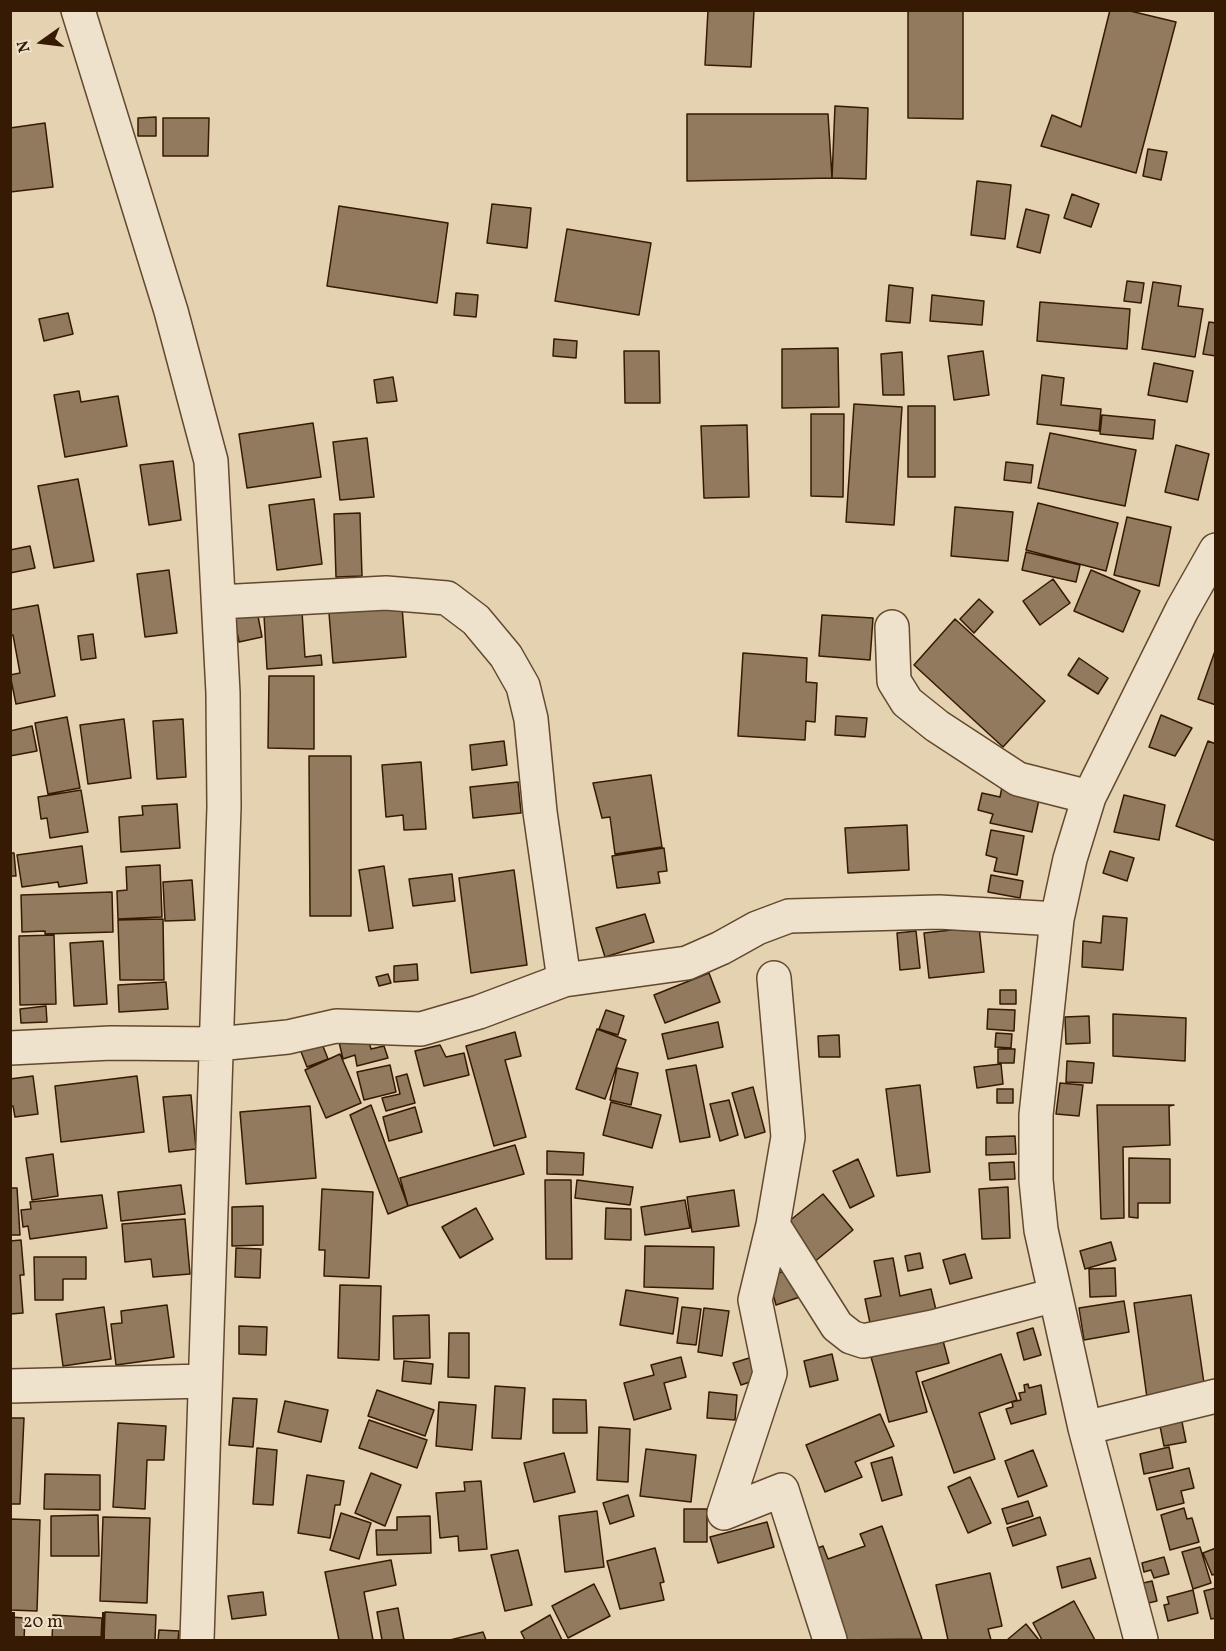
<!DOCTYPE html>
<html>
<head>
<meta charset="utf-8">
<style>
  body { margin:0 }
  #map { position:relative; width:1226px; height:1651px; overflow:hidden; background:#e5d2b1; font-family:Vollkorn,serif }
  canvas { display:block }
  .frame { position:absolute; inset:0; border:12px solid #361a03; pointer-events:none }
  .north { position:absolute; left:12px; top:12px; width:60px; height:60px; -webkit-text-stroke:4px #eee2cc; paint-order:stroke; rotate:256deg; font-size:16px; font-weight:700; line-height:24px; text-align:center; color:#361a03 }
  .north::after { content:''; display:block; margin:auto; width:21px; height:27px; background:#361a03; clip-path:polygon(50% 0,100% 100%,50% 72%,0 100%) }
  .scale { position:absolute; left:12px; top:1612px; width:93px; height:27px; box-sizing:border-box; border:3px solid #361a03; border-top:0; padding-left:8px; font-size:18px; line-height:21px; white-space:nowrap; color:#361a03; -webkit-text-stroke:4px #eee2cc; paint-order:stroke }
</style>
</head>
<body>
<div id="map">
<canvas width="1226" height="1651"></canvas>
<div class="frame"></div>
<div class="north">N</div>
<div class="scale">20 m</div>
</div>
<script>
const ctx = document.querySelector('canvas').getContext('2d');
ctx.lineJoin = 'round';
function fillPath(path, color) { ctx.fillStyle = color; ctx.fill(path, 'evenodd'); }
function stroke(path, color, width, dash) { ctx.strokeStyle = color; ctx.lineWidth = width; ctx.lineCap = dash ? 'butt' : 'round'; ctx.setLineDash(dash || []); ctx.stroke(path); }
const building = new Path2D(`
  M708,10H754L751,67L705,65Z
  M908,10H963V119L908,118Z
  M1110,10H1126L1176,22L1136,173L1041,146L1052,115L1081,127Z
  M835,106L868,108L866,179L832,178Z
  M687,114H828L832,178L687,181Z
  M156,117V136H138V118Z
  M163,118H209L208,156H163Z
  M45,123L53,187L10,192V128Z
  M1148,149L1167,152L1161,180L1143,176Z
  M977,181L1011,185L1005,239L971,235Z
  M1072,194L1099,204L1091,227L1064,218Z
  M492,204L531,208L527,248L487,243Z
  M339,206L448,223L437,303L327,286Z
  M1026,209L1049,215L1040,253L1017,247Z
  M567,229L651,243L639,315L555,301Z
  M1127,281L1144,283L1141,303L1124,301Z
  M1153,282L1181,286L1178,306L1203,309L1195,357L1142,349Z
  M889,285L913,288L910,323L886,321Z
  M456,293L478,295L476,317L454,315Z
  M932,295L984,301L982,325L930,321Z
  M1040,302L1130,309L1127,349L1037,341Z
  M68,313L73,334L44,341L39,319Z
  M1209,322L1216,323V356L1203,354Z
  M554,339L577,341L576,358L553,356Z
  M838,348L839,407L782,408V349Z
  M624,351H659L660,403H625Z
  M983,351L989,395L954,400L948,356Z
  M902,352L904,395H883L881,354Z
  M1154,363L1193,371L1187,402L1148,395Z
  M1042,375L1064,378L1061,405L1101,409L1099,431L1037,424Z
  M393,377L397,401L377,403L374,380Z
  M79,391L81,402L118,396L127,446L65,457L54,395Z
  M854,404L902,407L894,525L846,522Z
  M908,406H935V477H908Z
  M811,414H844L843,497L811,496Z
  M1102,415L1155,420L1153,439L1100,434Z
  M313,423L321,477L247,488L239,434Z
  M747,425L749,497L704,498L701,426Z
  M1050,433L1136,450L1125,506L1038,488Z
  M367,438L374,497L340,500L333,442Z
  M1176,445L1209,454L1198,500L1165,492Z
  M173,461L181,520L149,525L140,465Z
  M1006,462L1033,465L1031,483L1004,480Z
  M78,479L94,561L54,568L38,486Z
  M314,499L322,564L277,570L269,505Z
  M1038,503L1118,523L1106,571L1026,550Z
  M955,507L1013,512L1008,561L951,556Z
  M360,513L362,576L336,577L334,514Z
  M1127,517L1171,527L1159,586L1114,575Z
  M30,546L35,568L10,573V550Z
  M1026,552L1080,565L1076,582L1022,570Z
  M169,570L177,633L145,637L137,574Z
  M1091,570L1140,591L1123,632L1074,611Z
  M1053,579L1070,603L1040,625L1023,601Z
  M979,599L993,612L974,633L960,619Z
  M38,605L55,696L16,704L10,675L20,673L13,635H10V610Z
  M402,607L406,657L333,663L329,613Z
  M257,611L262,637L239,642L234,616Z
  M302,612L305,657L321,655L322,665L267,669L264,615Z
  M822,615L873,618L870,660L819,656Z
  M955,619L1045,701L1003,747L914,665Z
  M93,634L96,658L81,660L78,636Z
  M1215,651H1216V705L1198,699Z
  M743,653L807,658L806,682L817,683L815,722L806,721L805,740L738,736Z
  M1079,658L1108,678L1098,694L1068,675Z
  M269,676H314V749L268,748Z
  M1161,715L1192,728L1175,756L1149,747Z
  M836,716L867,718L865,737L835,735Z
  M67,717L80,788L48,794L35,723Z
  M124,719L131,778L88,784L80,725Z
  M183,719L186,777L157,779L153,721Z
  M32,726L37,751L10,756V731Z
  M504,741L507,765L472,770L470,745Z
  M1208,741L1216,744V841L1176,826Z
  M309,756H351V916H310Z
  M421,762L426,829L404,830L403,815L386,817L382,765Z
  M651,775L662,847L615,854L610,817L602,818L593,783Z
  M518,782L521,813L473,818L470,787Z
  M1002,787L1040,795L1032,832L990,823L993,814L978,810L982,793L1000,797Z
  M81,790L88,832L50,838L47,818L41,819L38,797Z
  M1124,795L1165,805L1159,840L1114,832Z
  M177,804L180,848L121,852L119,817L143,815L142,806Z
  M907,825L909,870L848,873L845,828Z
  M991,830L1024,836L1017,875L994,871L997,858L986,855Z
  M82,846L87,883L59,887L58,882L22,887L17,855Z
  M664,848L667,871L658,872L660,883L617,888L612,856Z
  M1110,851L1134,858L1127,881L1103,873Z
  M10,853H14L16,876H10Z
  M160,865L162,917L118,919L117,891L127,890L126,867Z
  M384,866L393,928L369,931L359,870Z
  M514,870L527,965L471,973L459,878Z
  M452,874L455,901L413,906L409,879Z
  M991,875L1023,881L1020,898L988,892Z
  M192,880L195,920L165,921L163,882Z
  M112,892L113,932L45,934V931L22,932L21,895Z
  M645,914L654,942L605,957L596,928Z
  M1103,916L1127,918L1123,970L1082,967L1083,941L1101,943Z
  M163,919L164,980H120L118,920Z
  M979,927L984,972L929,978L924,933Z
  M916,931L920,968L900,970L897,933Z
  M54,935L56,1004L20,1005L19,936Z
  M103,941L107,1004L74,1006L70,943Z
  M417,964L418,980L394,982V966Z
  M709,973L720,1002L665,1023L654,995Z
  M388,974L391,983L379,986L376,977Z
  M166,982L168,1009L119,1012L118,985Z
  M1000,990H1016V1004H1000Z
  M46,1006L47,1022L21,1023L20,1009Z
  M988,1009L1015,1010L1014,1031L987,1029Z
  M606,1010L624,1016L618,1035L599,1029Z
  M1113,1014L1186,1018L1185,1061L1113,1056Z
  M1089,1016L1090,1043L1066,1044L1065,1017Z
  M718,1022L723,1047L668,1059L662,1034Z
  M597,1029L626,1040L605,1099L576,1089Z
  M515,1032L521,1056L505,1060L526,1137L494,1146L466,1046Z
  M996,1033L1012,1034L1011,1048L995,1047Z
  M367,1035L371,1049L384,1046L388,1058L357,1066L355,1055L343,1059L339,1042Z
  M839,1035L840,1057H819L818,1036Z
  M319,1036L328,1059L307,1067L298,1044Z
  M440,1045L446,1057L464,1053L469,1075L424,1086L415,1051Z
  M998,1049H1015L1014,1063H998Z
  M340,1054L361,1103L326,1118L305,1070Z
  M1067,1061L1094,1063L1092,1083L1066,1082Z
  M1001,1064L1003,1084L977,1088L974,1067Z
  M390,1065L396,1092L364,1100L357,1072Z
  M696,1065L710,1137L680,1142L666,1070Z
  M617,1068L638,1073L631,1105L610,1100Z
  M407,1074L415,1103L386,1111L382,1098L400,1094L396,1077Z
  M33,1076L38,1114L15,1117L13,1106H10V1079Z
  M137,1076L144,1132L61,1142L55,1086Z
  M1060,1083L1083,1085L1079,1116L1056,1114Z
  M920,1085L930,1172L897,1176L886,1089Z
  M753,1087L765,1132L745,1138L732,1093Z
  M997,1089H1013V1103H997Z
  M191,1095L196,1149L169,1152L163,1097Z
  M729,1100L738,1135L720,1141L710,1104Z
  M611,1102L661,1115L652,1148L603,1135Z
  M371,1105L408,1206L388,1214L350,1115Z
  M1097,1105H1174L1169,1106L1170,1145L1123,1147L1124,1218L1101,1219Z
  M310,1106L316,1178L246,1184L240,1112Z
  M415,1107L422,1132L389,1141L383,1117Z
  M1015,1136L1016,1154L986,1155V1137Z
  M515,1145L524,1174L408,1206L400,1178Z
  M547,1151L584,1153L583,1175L547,1174Z
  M53,1154L58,1196L32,1200L26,1158Z
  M1129,1158L1170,1159V1203H1138V1218L1129,1217Z
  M858,1159L874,1196L850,1208L833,1171Z
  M1014,1162L1015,1179L990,1180L989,1163Z
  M545,1180H571L572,1259H546Z
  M577,1180L633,1187L630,1205L575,1198Z
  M181,1185L185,1214L121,1221L118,1192Z
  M1008,1187L1010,1238L982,1239L979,1189Z
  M10,1188H17L20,1235H10Z
  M322,1189L373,1192L369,1278L324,1276L325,1250H319Z
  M734,1190L739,1226L692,1232L687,1197Z
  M823,1194L853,1230L813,1263L783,1226Z
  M102,1195L107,1228L30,1239L28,1226L23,1227L21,1210L31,1209L30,1202Z
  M685,1200L690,1228L645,1235L641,1207Z
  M263,1206V1245L232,1246V1207Z
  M476,1208L493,1239L460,1258L442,1227Z
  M606,1208L631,1209V1240L605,1239Z
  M185,1219L190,1274L153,1277L151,1259L125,1262L122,1224Z
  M21,1240L24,1275H20L23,1313L10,1314V1241Z
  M1111,1242L1116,1260L1085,1269L1080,1251Z
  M645,1246L714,1247L713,1289L644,1287Z
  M236,1248L261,1249L260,1278L235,1277Z
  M920,1253L923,1268L908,1271L905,1256Z
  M965,1254L972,1278L950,1284L943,1260Z
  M34,1257H86V1279H63V1300H35Z
  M893,1258L900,1296L931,1289L936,1310L870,1323L865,1299L881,1296L874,1261Z
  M795,1268L803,1296L776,1305L768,1276Z
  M1115,1268L1116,1296L1090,1297L1089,1269Z
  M340,1285L381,1286L379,1360L338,1358Z
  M626,1290L678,1298L673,1334L620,1325Z
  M1191,1295L1205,1390L1147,1398L1134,1303Z
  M1124,1301L1129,1332L1084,1340L1079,1308Z
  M167,1305L174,1357L116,1365L111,1324L122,1323L121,1311Z
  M104,1307L111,1359L63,1366L56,1314Z
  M682,1307L701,1309L696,1345L677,1343Z
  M704,1308L729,1311L722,1356L698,1352Z
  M429,1315L430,1358L394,1359L393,1316Z
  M239,1326L267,1327L266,1355L239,1354Z
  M1033,1328L1041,1355L1024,1360L1017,1333Z
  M449,1333H469V1378L448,1377Z
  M942,1337L949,1363L916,1372L927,1412L889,1422L871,1357Z
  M832,1354L838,1380L810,1387L804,1361Z
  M1001,1354L1017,1400L979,1413L995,1459L954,1473L922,1382Z
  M759,1355L765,1377L741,1385L733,1363Z
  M681,1357L686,1377L664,1383L671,1409L634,1420L624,1383L654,1375L651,1365Z
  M404,1361L433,1364L431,1384L402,1381Z
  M1028,1384L1029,1388L1041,1385L1046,1414L1011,1424L1006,1409L1013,1407L1012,1402L1021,1400L1019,1393L1025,1392L1024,1385Z
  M495,1386L525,1388L521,1439L492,1438Z
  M377,1390L434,1410L425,1436L368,1416Z
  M709,1392L737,1395L735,1420L707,1418Z
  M233,1398L257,1399L253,1447L229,1445Z
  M553,1399L586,1400L587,1433H553Z
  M285,1401L328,1410L321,1442L278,1432Z
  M439,1402L476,1405L472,1450L436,1446Z
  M880,1414L894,1446L855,1462L862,1477L825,1492L806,1445Z
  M1181,1417L1186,1442L1164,1446L1159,1421Z
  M10,1418H24L20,1504H10Z
  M369,1420L427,1440L417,1468L359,1448Z
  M118,1423L166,1426L164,1460H147L145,1509L113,1507Z
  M599,1427L630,1429L628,1482L597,1480Z
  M1169,1447L1173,1468L1144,1474L1140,1454Z
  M257,1448L277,1450L273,1505L253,1504Z
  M646,1449L696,1455L691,1502L640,1496Z
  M1033,1450L1047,1486L1018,1497L1005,1461Z
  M564,1453L575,1492L534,1502L524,1463Z
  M892,1457L902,1495L882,1501L871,1463Z
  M1189,1468L1194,1488L1181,1491L1184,1503L1157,1510L1149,1478Z
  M371,1473L401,1485L385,1526L355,1513Z
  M45,1474L100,1475V1510L44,1509Z
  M307,1475L344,1481L340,1505H335L330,1538L298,1533Z
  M970,1477L991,1523L968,1533L948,1487Z
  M481,1481L487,1549L459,1551L458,1536L440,1538L436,1493L465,1491L464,1482Z
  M628,1495L634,1516L610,1524L603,1503Z
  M1028,1501L1033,1516L1007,1524L1002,1509Z
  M1184,1508L1187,1519L1192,1518L1199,1542L1170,1550L1161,1515Z
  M684,1509H707V1542H684Z
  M597,1511L604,1567L565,1572L559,1516Z
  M341,1513L371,1523L359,1559L330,1550Z
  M98,1515L99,1556H51V1516Z
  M430,1516L431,1553L377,1555L376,1530H397V1517Z
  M103,1517L150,1518L147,1603L100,1601Z
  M1040,1517L1046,1535L1013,1546L1007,1528Z
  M10,1519L40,1520L37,1611L10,1610Z
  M767,1522L774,1547L718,1563L710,1537Z
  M882,1526L922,1639L836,1640L805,1553L823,1546L828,1559L865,1546L860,1534Z
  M1200,1547L1211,1583L1193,1589L1182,1552Z
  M655,1548L664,1582L660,1583L664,1600L620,1609L607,1561Z
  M1216,1548V1574L1212,1575L1203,1553Z
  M518,1550L532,1605L505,1611L491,1555Z
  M1164,1557L1169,1574L1154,1578L1151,1570L1144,1572L1142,1563Z
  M1090,1558L1096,1578L1062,1588L1057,1567Z
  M391,1560L396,1585L364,1592L373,1640H339L325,1572Z
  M990,1573L1002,1626L988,1629L991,1640H948L936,1585Z
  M1152,1581L1157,1601L1144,1604L1139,1584Z
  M594,1584L610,1616L568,1638L552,1606Z
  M1216,1588V1618L1211,1619L1204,1591Z
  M1193,1590L1198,1613L1168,1621L1164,1605L1169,1604L1167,1597Z
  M263,1592L266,1615L232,1619L228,1596Z
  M1074,1601L1095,1640H1042L1033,1623Z
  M398,1608L404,1640H382L377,1612Z
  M105,1612L156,1615L155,1640H104Z
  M53,1615L102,1618L101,1640H52Z
  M550,1615L562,1640H525L521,1632Z
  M10,1617L25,1618L24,1640H10Z
  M1026,1624L1039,1640H1007Z
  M159,1630L179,1631L178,1640H158Z
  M483,1632L486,1640H450Z`);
const minor = new Path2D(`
  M78,10L171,311L211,461L223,693L224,807L197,1640
  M219,602L386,593L447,598L476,620L506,656L523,686L531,719L540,812L564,980
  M892,627L894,681L907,702L937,726L1018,779L1089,797
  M774,978L788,1137L773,1225L755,1300L770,1373L724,1513L782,1490L830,1640
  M10,1048L111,1043L217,1044L288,1037L336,1026L421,1029L479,1012L564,980L687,963L721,948L757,928L789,916L939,912L1057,919
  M773,1225L837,1326L851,1337L863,1341L933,1327L1055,1295
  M10,1386L204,1381
  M1085,1428L1216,1396
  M1141,1640L1085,1428L1041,1230L1036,1180V1115L1057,919L1070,859L1089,797L1182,610L1216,550`);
fillPath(building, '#917a5d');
stroke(building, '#361a03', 1.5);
stroke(minor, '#62482e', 36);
stroke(minor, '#eee2cc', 33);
</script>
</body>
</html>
